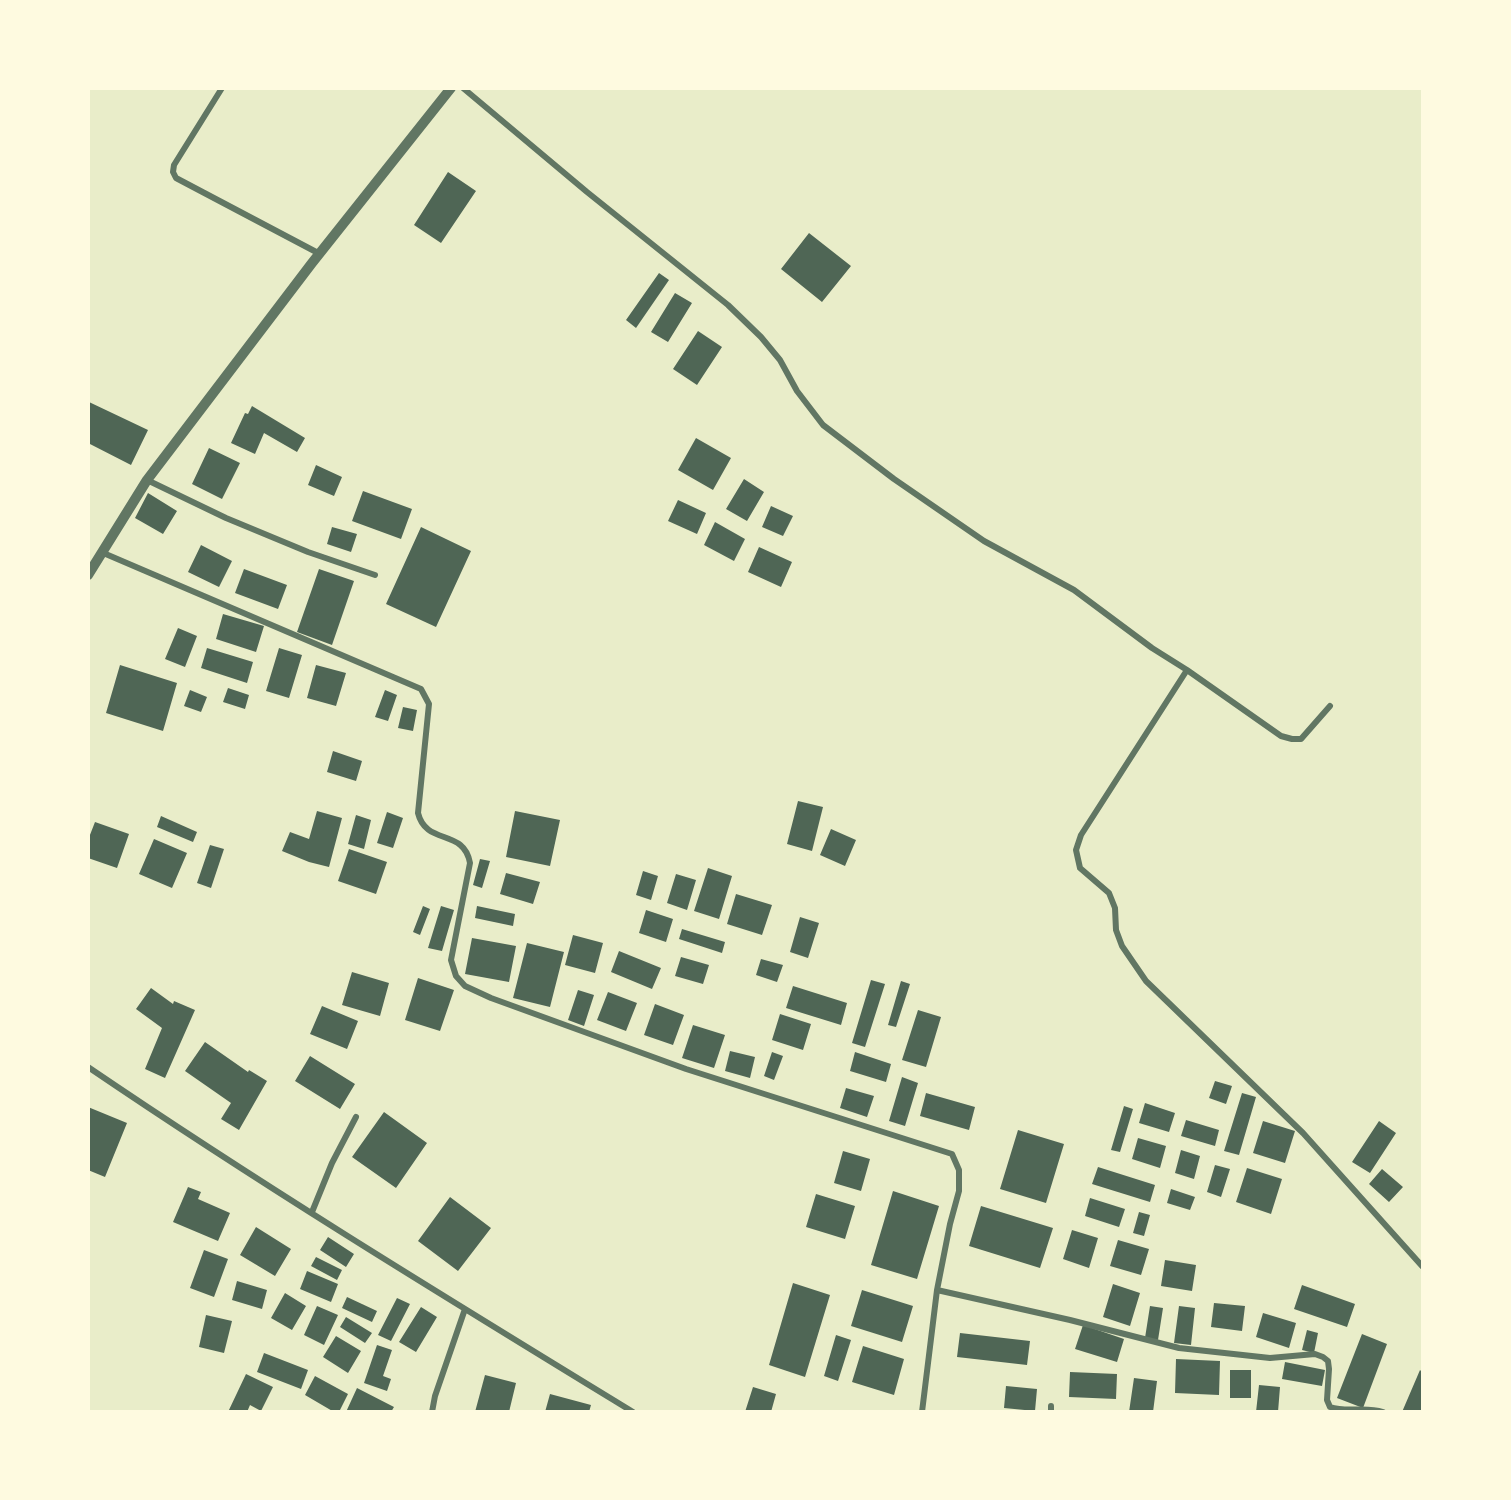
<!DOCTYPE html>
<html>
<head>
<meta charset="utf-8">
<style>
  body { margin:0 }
  #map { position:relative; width:1511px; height:1500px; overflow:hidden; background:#e9edc9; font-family:"Noto Sans",sans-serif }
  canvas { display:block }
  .frame { position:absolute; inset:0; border:90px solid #fefae0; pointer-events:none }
</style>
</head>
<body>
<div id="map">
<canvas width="1511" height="1500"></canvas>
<div class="frame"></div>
</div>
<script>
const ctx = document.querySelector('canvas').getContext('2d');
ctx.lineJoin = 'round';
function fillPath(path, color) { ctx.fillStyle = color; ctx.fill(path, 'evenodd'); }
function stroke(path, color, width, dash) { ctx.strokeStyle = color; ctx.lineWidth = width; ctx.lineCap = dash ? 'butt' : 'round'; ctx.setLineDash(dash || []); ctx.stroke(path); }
const building = new Path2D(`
  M448,172L476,191L441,243L414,225Z
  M809,233L851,266L822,302L781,269Z
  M659,273L669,280L636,328L626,320Z
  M675,293L692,303L668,342L651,332Z
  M698,331L722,347L697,385L673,369Z
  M89,402L148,430L131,465L88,443Z
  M252,406L305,438L297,452L264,433L255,454L231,443L245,413L248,414Z
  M696,438L731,458L713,490L678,470Z
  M209,448L240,463L222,499L192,484Z
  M316,465L342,477L334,496L308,485Z
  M744,479L764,492L747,521L726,509Z
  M363,491L412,509L401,539L352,521Z
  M148,493L177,511L163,534L135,518Z
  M678,500L706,513L697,534L668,521Z
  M771,506L793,516L783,536L762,527Z
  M715,522L745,539L734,561L704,545Z
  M332,527L357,534L351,552L327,544Z
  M421,527L471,551L436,627L386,604Z
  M201,545L232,561L219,587L188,572Z
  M759,547L792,562L781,587L748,572Z
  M244,569L287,585L278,609L235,593Z
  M319,569L354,581L332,645L297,632Z
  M223,614L264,626L256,652L216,639Z
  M178,628L197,636L185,667L165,659Z
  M207,648L253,662L247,683L201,668Z
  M279,648L302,655L289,698L266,691Z
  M120,665L177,683L163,731L106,713Z
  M316,665L346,673L336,706L307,698Z
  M228,688L249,695L245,709L223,702Z
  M190,690L207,697L201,712L184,706Z
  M385,690L397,695L388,721L375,717Z
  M403,707L417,710L413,731L398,728Z
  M333,751L362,761L356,781L327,772Z
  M798,801L823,807L812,851L787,844Z
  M317,811L342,818L329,867L309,862L282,851L290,832L309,839Z
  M515,811L560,820L550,866L506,857Z
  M387,812L403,818L393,848L377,843Z
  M356,815L371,820L364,849L348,844Z
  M161,816L197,832L193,842L157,827Z
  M95,822L129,834L117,868L88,858V840Z
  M831,829L856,840L845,866L820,855Z
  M154,839L187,853L172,888L139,874Z
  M210,845L224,849L211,888L197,883Z
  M349,849L387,862L376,894L338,881Z
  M480,859L490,861L482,888L473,885Z
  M708,868L732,876L719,919L694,911Z
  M643,871L658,876L651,900L636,895Z
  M506,873L540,882L533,904L500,894Z
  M676,874L696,880L687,910L667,903Z
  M736,894L772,905L762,935L727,924Z
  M423,906L430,909L420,935L413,932Z
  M441,906L454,910L442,951L428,948Z
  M477,906L515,914L513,926L475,918Z
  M646,910L673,919L666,942L639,933Z
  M800,917L819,923L808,958L790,952Z
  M682,929L725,942L722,953L679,939Z
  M573,935L603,943L595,973L565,965Z
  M472,938L516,946L509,982L465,974Z
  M527,943L564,952L550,1007L513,998Z
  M619,951L661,968L652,989L611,972Z
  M681,957L709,965L703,984L675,976Z
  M761,959L783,965L777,982L756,975Z
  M352,972L389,983L380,1016L342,1005Z
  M418,978L454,990L440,1031L405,1020Z
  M871,980L885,984L865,1047L852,1043Z
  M901,981L910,984L896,1027L888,1025Z
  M793,986L847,1003L841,1025L786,1008Z
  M151,988L173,1004L174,1001L195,1010L165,1078L145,1069L162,1028L136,1009Z
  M578,990L594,995L584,1026L568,1020Z
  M608,992L637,1003L626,1031L597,1020Z
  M655,1004L684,1015L673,1045L644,1035Z
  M322,1006L358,1021L347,1049L310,1034Z
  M918,1010L941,1017L926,1067L902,1060Z
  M780,1014L811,1024L803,1050L772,1040Z
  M693,1025L725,1035L714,1068L682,1058Z
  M205,1042L248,1072L249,1070L267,1081L239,1130L221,1119L231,1103L185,1071Z
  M730,1051L755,1057L750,1078L725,1071Z
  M772,1052L783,1056L774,1080L764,1076Z
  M855,1052L891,1064L886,1082L850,1071Z
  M310,1056L355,1084L340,1109L295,1081Z
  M902,1077L918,1083L905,1126L889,1121Z
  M1215,1081L1232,1086L1226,1104L1209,1098Z
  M846,1088L874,1096L867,1117L840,1108Z
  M926,1093L975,1107L969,1130L920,1116Z
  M1242,1093L1256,1097L1239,1155L1224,1151Z
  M1145,1103L1175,1113L1169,1132L1139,1123Z
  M1124,1106L1133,1109L1120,1152L1111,1150Z
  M88,1107L127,1123L105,1177L88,1170Z
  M384,1112L427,1143L396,1188L352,1157Z
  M1186,1120L1219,1130L1215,1146L1181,1136Z
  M1263,1121L1295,1131L1285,1163L1253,1153Z
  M1379,1121L1396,1133L1370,1173L1352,1162Z
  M1018,1130L1064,1144L1046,1203L1000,1189Z
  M1138,1138L1166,1146L1160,1168L1132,1159Z
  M1181,1150L1200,1156L1194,1179L1175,1173Z
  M843,1151L870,1159L861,1191L834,1183Z
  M1215,1165L1230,1169L1221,1197L1207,1192Z
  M1098,1167L1155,1185L1150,1202L1092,1184Z
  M1247,1168L1282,1179L1271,1214L1236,1202Z
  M1382,1169L1403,1187L1389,1202L1369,1184Z
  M188,1187L201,1192L198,1199L230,1213L218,1241L173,1222Z
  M1171,1189L1195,1197L1190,1210L1167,1203Z
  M893,1191L939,1206L917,1279L871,1265Z
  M816,1194L855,1206L845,1239L806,1227Z
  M450,1197L491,1228L458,1271L418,1241Z
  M1090,1198L1125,1209L1119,1227L1085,1216Z
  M981,1206L1053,1228L1040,1268L969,1246Z
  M1139,1212L1150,1215L1144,1236L1133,1233Z
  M256,1227L291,1249L275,1276L240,1255Z
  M1072,1230L1098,1238L1089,1268L1063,1259Z
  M328,1237L354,1254L346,1267L320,1250Z
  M1118,1240L1149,1249L1141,1275L1110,1266Z
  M204,1250L228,1259L214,1297L190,1288Z
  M316,1257L342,1270L337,1280L311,1266Z
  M1165,1260L1196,1265L1192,1291L1161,1286Z
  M307,1271L338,1284L331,1302L300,1289Z
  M237,1281L267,1290L262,1309L232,1300Z
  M793,1283L830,1295L805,1377L769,1365Z
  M1113,1284L1140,1293L1130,1326L1103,1317Z
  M1302,1285L1355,1304L1347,1327L1294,1309Z
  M862,1290L913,1306L902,1342L851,1326Z
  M285,1293L306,1306L292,1330L271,1318Z
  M347,1297L377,1311L372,1322L342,1308Z
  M397,1298L410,1304L391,1341L378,1335Z
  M1214,1303L1245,1306L1242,1331L1211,1327Z
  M317,1306L338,1315L324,1345L304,1335Z
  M1150,1306L1163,1308L1158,1340L1145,1338Z
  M1179,1306L1195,1308L1191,1345L1174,1343Z
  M421,1307L437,1317L416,1352L399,1342Z
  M1263,1313L1296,1323L1289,1348L1256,1337Z
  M206,1315L232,1321L224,1353L199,1347Z
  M346,1317L372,1333L365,1343L340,1327Z
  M1083,1325L1124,1339L1117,1362L1075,1349Z
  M1307,1330L1318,1333L1314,1353L1302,1350Z
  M960,1333L1030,1341L1027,1365L957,1357Z
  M1362,1334L1387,1344L1363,1408L1337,1398Z
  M836,1335L851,1340L838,1381L824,1376Z
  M336,1336L361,1351L348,1373L323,1357Z
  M377,1345L392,1350L383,1376L391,1379L387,1391L364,1383Z
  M863,1346L904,1359L894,1395L852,1382Z
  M264,1353L308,1370L301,1389L257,1372Z
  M1176,1359L1220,1361L1219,1395L1175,1393Z
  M1285,1362L1325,1370L1322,1386L1282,1379Z
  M1230,1370H1251V1398H1230Z
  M1420,1370L1422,1372V1412H1402Z
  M1070,1372L1117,1374L1116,1399L1069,1397Z
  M246,1374L273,1387L261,1411L250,1405L247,1412H228Z
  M485,1375L516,1383L509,1412H475Z
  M315,1376L348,1394L339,1412H334L305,1395Z
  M1134,1378L1157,1381L1153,1412H1129Z
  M1259,1385L1280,1387L1278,1412H1256Z
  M1006,1386L1037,1389L1035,1411L1004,1408Z
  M753,1387L776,1394L771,1412H745Z
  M357,1388L394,1407L391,1412H346Z
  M550,1394L591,1405L589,1412H545Z`);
const minor = new Path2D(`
  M222,88L174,165L173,172L176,178L320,254
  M463,88L587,192L728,305L761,337L780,360L797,391L823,425L894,479L984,541L1074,590L1152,648L1187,670L1081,835L1076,850L1080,868L1109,893L1115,908L1116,930L1122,946L1146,981L1303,1133L1422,1266
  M147,480L226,518L308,552L375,575
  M101,552L421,689L429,704L418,813C426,846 464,828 470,863L451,960L456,976L465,986L491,998L686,1069L952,1154L959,1170V1191L950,1224L937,1290L922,1412
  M1187,670L1281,736L1292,739H1301L1330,706
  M88,1067C266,1188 450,1300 633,1412
  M312,1212L332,1163L356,1117
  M937,1290L1070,1320L1179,1348L1270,1358L1315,1354L1323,1357L1328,1361L1329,1369L1327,1400L1330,1407C1347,1413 1365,1406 1383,1412
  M432,1412L435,1396L465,1309
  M1051,1412V1406`);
const tertiary = new Path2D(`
  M88,575L147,480L312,263L451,88`);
fillPath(building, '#4f6655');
stroke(minor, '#617663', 6);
stroke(tertiary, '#617663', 10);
</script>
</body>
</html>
